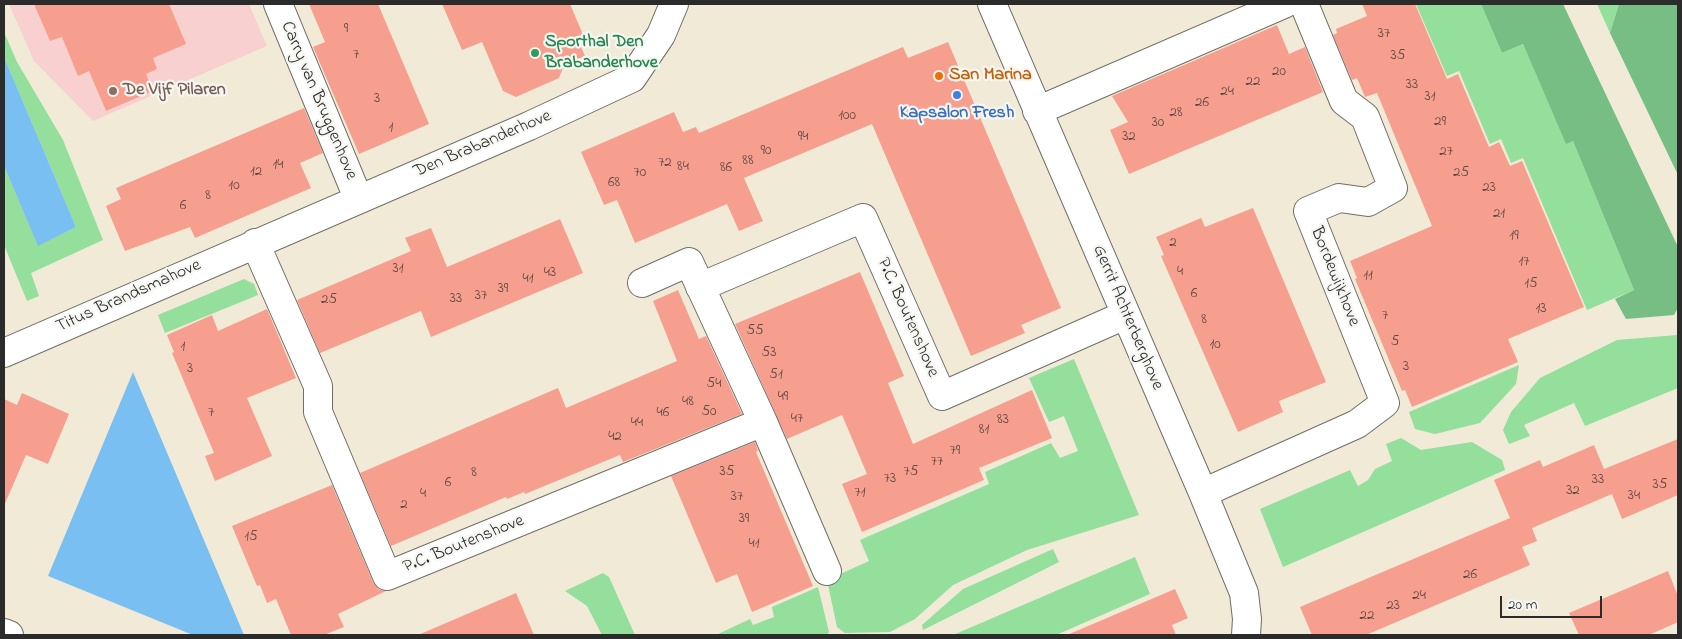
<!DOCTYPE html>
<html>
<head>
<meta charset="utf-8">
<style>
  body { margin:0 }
  #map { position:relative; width:1682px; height:639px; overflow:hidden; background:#f0ead7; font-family:"Indie Flower",sans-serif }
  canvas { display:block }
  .frame { position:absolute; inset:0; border:5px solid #2b2b2b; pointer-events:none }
  .scale { position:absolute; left:1500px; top:596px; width:102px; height:22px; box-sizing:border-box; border:2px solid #2b2b2b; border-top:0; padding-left:6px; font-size:15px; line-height:18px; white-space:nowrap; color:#2b2b2b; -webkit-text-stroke:4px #f6f6f2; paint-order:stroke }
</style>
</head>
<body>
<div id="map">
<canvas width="1682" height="639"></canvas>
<div class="frame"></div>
<div class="scale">20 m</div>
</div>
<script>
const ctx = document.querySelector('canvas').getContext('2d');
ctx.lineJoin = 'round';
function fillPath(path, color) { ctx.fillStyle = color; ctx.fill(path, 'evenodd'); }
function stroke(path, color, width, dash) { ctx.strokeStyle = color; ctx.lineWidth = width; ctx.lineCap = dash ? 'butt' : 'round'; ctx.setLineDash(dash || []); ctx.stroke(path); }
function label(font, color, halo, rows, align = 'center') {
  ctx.font = font + ' "Indie Flower",sans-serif'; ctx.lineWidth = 4.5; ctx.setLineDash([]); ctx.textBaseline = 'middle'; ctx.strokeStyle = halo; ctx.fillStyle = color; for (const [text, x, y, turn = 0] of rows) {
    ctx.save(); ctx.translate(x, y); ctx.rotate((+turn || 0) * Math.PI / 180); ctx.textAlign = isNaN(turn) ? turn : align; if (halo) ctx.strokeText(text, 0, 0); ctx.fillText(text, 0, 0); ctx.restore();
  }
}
const built = new Path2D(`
  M9,4H249L267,46L93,121L34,61Z`);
const green = new Path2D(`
  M1416,4H1481L1502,53L1523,44L1566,143L1573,141L1634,290L1587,310L1523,158L1511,163L1501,139L1490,144L1459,71L1447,76Z
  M1597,4H1619L1610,33Z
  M4,32L17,62L63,140L103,240L31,273L39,296L27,301L4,245V166L38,245L76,227L4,57Z
  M244,279L254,284L258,295L165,333L158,315Z
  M1677,335L1678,388L1585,426L1574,403L1524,425L1530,436L1509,444L1503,430L1511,412L1540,378L1617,340Z
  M1074,359L1139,515L1027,550L953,585L915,619L890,632L845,633L837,627L827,580L869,561L860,540L989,484L985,472L1051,443L1060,458L1078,451L1064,416L1049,422L1029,378Z
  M1519,365L1516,384L1480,423L1435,434L1415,429L1409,412Z
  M1401,438L1421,450L1472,442L1502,460L1505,470L1283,567L1260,509L1350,470L1358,486L1368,480L1375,469L1392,461L1386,444Z
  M1053,549L1059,562L923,630L922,625L963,589Z
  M1135,557L1150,594L1056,635H953Z
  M603,573L609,577L635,635H602L587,606L565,591Z
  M818,587L829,632L827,635H716L750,619L753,625L774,617L772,607Z`);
const forest = new Path2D(`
  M1481,4H1563L1678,247V308L1674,315L1626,319L1615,299L1634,290L1573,141L1566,144L1523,44L1502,53Z
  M1619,4H1678V175L1610,33Z`);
const water = new Path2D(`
  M4,57L76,227L38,246L4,166Z
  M133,372L244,635H193L48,576Z`);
const building = new Path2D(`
  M34,4H169L186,44L153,58L157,69L146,74L153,91L106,111L89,71L78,76L62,37L50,41Z
  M309,4H378L429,124L359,154L313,47L325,42Z
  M442,4H570L584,37L578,40L585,56L564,65L559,78L516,97L503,91L482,42L462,50Z
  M1362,4H1415L1447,79L1458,74L1489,147L1499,142L1510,166L1522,161L1584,307L1508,339L1518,362L1412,407L1405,390L1402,391L1355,279L1357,278L1350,261L1432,226L1377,93L1365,97L1357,78L1352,80L1333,35L1337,33L1336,29L1367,16Z
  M1277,25L1289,54L1305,47L1323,92L1129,174L1110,130L1128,122L1112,96Z
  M948,42L1061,308L1021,325L1025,333L971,356L872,124L744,178L763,221L739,231L727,204L635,243L617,200L604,205L581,152L674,112L683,132L696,127L699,133L903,47L908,58Z
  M304,108L323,153L300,163L311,188L195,238L190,227L125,251L106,206L121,199L116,188Z
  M1253,208L1326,382L1279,401L1283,412L1238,432L1161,256L1164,255L1156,237L1201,218L1205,227Z
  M560,219L583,273L431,337L421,311L320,353L297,300L411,251L405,238L431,228L447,267Z
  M860,272L904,376L888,383L913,444L1032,390L1052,438L979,468L984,480L862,532L842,484L867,474L842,415L787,439L735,324Z
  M678,290L699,339L706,336L742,414L623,462L620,455L525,494L524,492L507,499L506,497L391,546L360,473L558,388L566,408L677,361L653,301Z
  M267,309L296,378L247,398L272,456L215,481L205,456L214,453L172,353L174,352L167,335L212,315L218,331Z
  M22,393L69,414L48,464L26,455L4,506V399L17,405Z
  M1678,439V495L1622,519L1612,494L1532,528L1537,541L1522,547L1530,565L1366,635H1312L1300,607L1510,518L1494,480L1540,460L1543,467L1594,445L1604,469Z
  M755,442L758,451L756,452L813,586L752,612L737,574L716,583L671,476Z
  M332,485L373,582L378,589L386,591L338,614L344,627L324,635H291L276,599L267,603L260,585L257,586L232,526Z
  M1668,571L1678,596V622L1649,635H1579L1569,613Z
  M1175,589L1188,618L1172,625L1176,635H1067Z
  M516,593L534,635H418Z`);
const minor = new Path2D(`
  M278,4L358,198
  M992,4L1203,493L1244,593L1247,619L1246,635
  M1037,111L1284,4
  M255,243L318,386V412L387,576L763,422
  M642,283L689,262L763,422L827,571
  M700,287L863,218L942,396L1125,315
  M4,353L529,126L632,78L661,35L674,4
  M1203,493L1357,424L1385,403L1308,211L1339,198L1368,202L1393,188L1365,117L1344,101L1304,4
  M4,633L9,635`);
const markers = [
  [535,53,5,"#2e9e5b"],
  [939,76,5,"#e8710a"],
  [113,91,5,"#8d6e63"],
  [957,95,5,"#3f7fe0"]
];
const numberNames = [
  ["9",346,30],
  ["37",1384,35],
  ["7",356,56],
  ["35",1398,57],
  ["20",1279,73],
  ["22",1253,83],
  ["33",1412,86],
  ["24",1227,93],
  ["31",1430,98],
  ["3",377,100],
  ["26",1202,104],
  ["28",1176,114],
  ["100",847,117],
  ["29",1440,123],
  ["30",1158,124],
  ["1",391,129],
  ["94",803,138],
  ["32",1129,138],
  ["90",766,152],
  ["27",1446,153],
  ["88",748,162],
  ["72",665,164],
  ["14",278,166],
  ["84",683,168],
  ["86",726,169],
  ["12",256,173],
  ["70",640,174],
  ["25",1461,174],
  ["68",614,184],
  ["10",234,187],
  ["23",1489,189],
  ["8",208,197],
  ["6",183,207],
  ["21",1499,215],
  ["19",1514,237],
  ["2",1173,244],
  ["17",1524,263],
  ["31",398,270],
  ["4",1180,273],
  ["43",550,274],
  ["11",1368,277],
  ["41",528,280],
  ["15",1531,285],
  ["39",503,290],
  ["6",1194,295],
  ["37",481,297],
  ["33",456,300],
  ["25",329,301],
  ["13",1541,310],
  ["7",1385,317],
  ["8",1204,321],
  ["55",755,332],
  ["5",1395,343],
  ["10",1215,346],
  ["1",183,348],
  ["53",769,354],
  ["3",1406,368],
  ["3",190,370],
  ["51",776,376],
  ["54",714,385],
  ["49",783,398],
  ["48",688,403],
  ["50",709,413],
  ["7",211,414],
  ["46",663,414],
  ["47",797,420],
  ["83",1003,421],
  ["44",637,424],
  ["81",984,431],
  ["42",615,438],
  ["79",955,452],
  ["77",937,463],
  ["35",727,473],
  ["75",911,473],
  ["8",474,474],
  ["73",890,480],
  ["33",1598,481],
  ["6",448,484],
  ["35",1660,486],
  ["32",1573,492],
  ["71",860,494],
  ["4",423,495],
  ["34",1634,497],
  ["37",737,498],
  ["2",404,506],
  ["39",744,520],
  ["15",251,538],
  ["41",754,545],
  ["26",1470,576],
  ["24",1419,597],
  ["23",1393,607],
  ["22",1367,617]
];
const leisureNames = [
  ["Sporthal Den",545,43],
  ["Brabanderhove",545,64]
];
const foodNames = [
  ["San Marina",949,76]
];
const educationNames = [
  ["De Vijf Pilaren",123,91]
];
const streetNames = [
  ["Carry van Bruggenhove",318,101,67],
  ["Den Brabanderhove",483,145,-23],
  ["Bordewijkhove",1334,277,68],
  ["Titus Brandsmahove",129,297,-24],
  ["P.C. Boutenshove",907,318,66],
  ["Gerrit Achterberghove",1127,318,67],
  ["P.C. Boutenshove",464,545,-22]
];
const shopNames = [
  ["Kapsalon Fresh",957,114]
];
fillPath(built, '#f7d0cf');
fillPath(green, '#93df9b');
fillPath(forest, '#76be83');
fillPath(water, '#79bff1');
fillPath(building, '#f79f8e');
stroke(minor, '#706e67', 30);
stroke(minor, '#fff', 28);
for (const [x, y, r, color] of markers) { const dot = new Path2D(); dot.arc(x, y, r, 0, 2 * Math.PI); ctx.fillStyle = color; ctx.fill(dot); stroke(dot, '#f6f6f2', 2); }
label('15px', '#5e4844', null, numberNames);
label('bold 18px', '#27864d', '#f6f6f2', leisureNames, 'left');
label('bold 18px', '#c56008', '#f6f6f2', foodNames, 'left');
label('bold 18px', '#785e54', '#f6f6f2', educationNames, 'left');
label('18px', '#2b2b2b', '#f6f6f2', streetNames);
label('bold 18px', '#366cbe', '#f6f6f2', shopNames);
</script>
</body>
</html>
